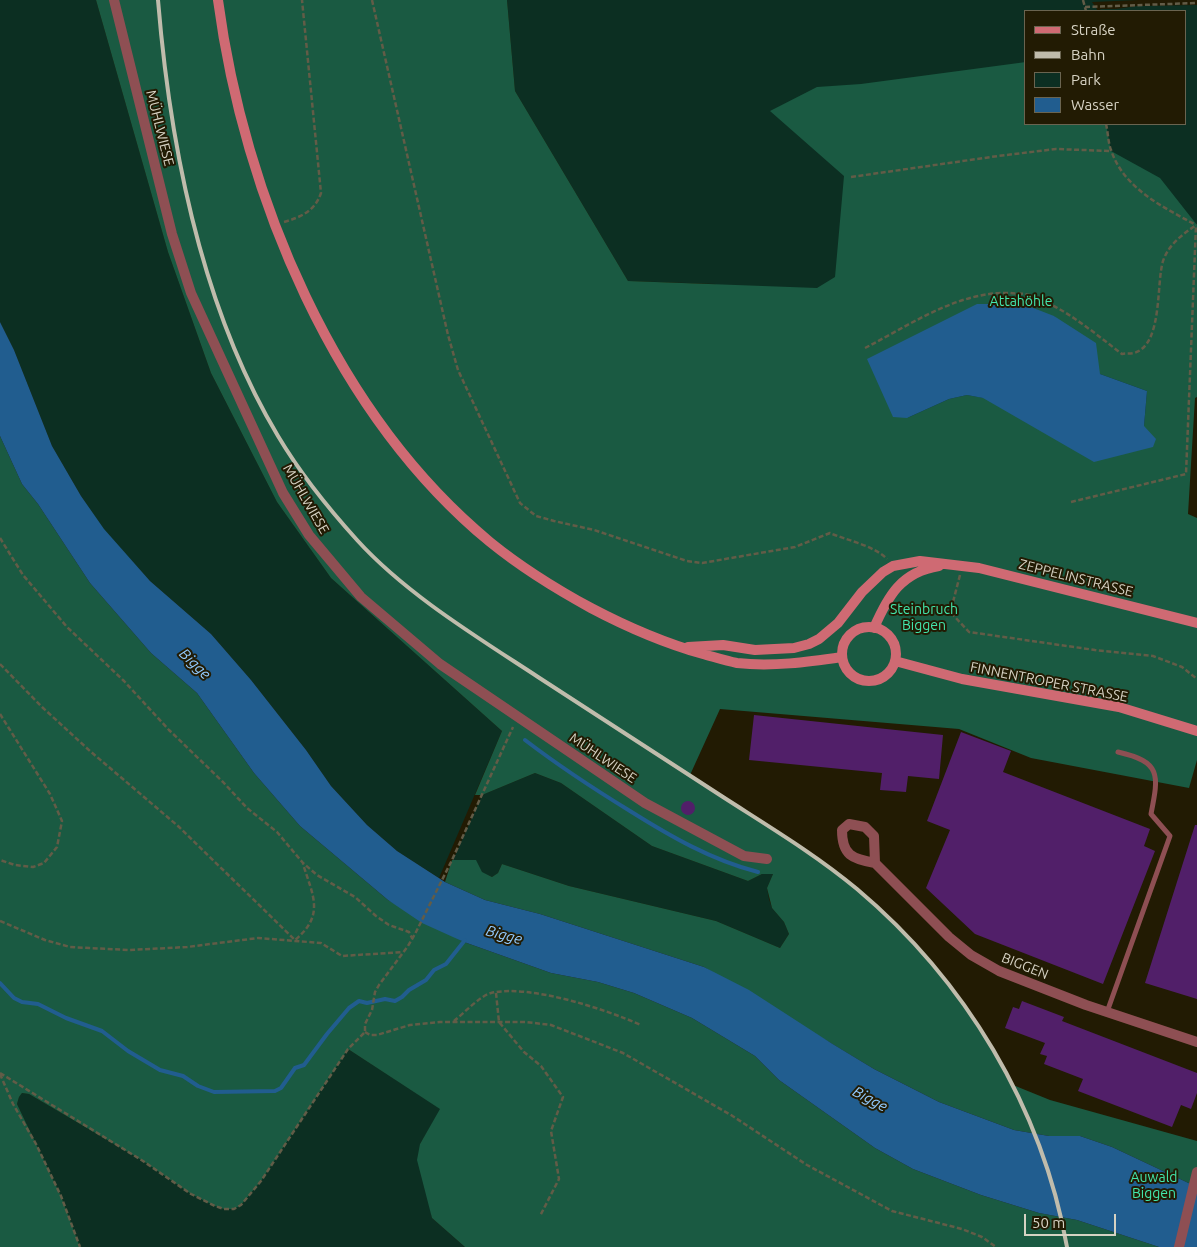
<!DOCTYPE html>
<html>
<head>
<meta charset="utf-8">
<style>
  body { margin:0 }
  #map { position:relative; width:1197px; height:1247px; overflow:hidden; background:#221b03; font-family:Ubuntu,sans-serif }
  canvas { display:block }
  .legend { position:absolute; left:1024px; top:10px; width:162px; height:115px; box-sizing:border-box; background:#221b03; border:1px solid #6a6450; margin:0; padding:6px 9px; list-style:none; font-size:15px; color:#d6d2c3 }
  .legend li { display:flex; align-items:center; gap:10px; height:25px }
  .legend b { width:25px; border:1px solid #6a6450 }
  .scale { position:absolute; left:1024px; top:1214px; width:92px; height:22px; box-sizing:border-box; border:2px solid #d6d2c3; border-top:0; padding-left:6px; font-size:15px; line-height:18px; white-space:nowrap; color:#d6d2c3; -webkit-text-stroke:4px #221b03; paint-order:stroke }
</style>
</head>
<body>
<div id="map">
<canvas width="1197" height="1247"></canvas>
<ul class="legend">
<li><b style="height:6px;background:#cf6a73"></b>Straße</li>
<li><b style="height:6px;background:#c0bcac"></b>Bahn</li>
<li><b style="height:14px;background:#0c2f22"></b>Park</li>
<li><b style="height:14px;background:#215d8f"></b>Wasser</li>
</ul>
<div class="scale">50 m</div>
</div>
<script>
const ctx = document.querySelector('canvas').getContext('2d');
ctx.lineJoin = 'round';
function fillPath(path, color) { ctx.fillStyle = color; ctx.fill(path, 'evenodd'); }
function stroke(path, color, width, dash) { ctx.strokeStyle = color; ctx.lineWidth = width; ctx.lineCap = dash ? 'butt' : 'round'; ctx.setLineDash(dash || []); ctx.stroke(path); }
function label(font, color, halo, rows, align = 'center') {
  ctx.font = font + ' Ubuntu,sans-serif'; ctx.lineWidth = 4; ctx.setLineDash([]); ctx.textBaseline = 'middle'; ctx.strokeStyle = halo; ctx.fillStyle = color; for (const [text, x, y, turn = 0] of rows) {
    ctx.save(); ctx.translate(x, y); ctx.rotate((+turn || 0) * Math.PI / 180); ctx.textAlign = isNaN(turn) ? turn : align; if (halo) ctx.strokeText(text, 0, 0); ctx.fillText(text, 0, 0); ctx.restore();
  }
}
const green = new Path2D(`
  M0,0H96L168,252L211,373L277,502L331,578L502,731L439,878L397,851L367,825L331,786L306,750L251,680L211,634L150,581L104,530L81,496L52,446L14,350L0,322Z
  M507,0H1139L1092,2L1098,11L1101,9H1116L1137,6L1197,5V344L1183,561L999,526L715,284L628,281L515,91ZM1026,11H1186V124H1026Z
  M535,773L561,783L652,846L748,881L762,874H773L767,888L769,899L772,908L784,922L789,934L780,948L716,921L569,886L502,864L498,873L492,877L453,860L482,795Z
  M348,1049L441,1109L420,1144L432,1218L465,1247H80L61,1196L17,1104L19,1097L22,1093L29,1094L143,1161L191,1194L224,1209L241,1205L261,1181Z`);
const forest = new Path2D(`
  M96,0H507L515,91L628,281L817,288L835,277L844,176L770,111L817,87L861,84L1026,62V124H1106L1111,151L1160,178L1197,225V397L1195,398L1188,514L1197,518V760L1189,788L1031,758L959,729L720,709L690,775L798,845L856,888L882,912L922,952L947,981L982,1031L1013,1085L1050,1100L1197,1141V1187L1112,1147L1080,1136H1049L1014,1130L939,1102L874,1069L704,967L540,914L485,900L445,882L452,860H476L482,872L492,877L498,873L502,864L569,886L716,921L780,948L789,934L784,922L772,908L767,888L773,874H762L748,881L652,846L561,783L535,773L482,795H475L502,731L331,578L277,502L211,373L168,252ZM1054,316L1100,374L1147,391L1144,426L967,395L949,399L907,418Z
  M0,436L22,484L38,504L90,583L151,653L197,693L254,773L300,826L388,900L464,942L551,973L598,982L634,993L692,1018L755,1056L779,1080L875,1148L913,1169L981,1195L1039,1213L1077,1220L1159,1247H465L432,1218L417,1160L420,1144L440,1109L348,1049L261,1181L241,1205L234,1209H224L215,1206L191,1194L143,1161L29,1094L22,1093L19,1097L17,1104L61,1196L80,1247H0Z`);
const water = new Path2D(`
  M977,304H1023L1054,316L1096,343L1100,374L1147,391L1144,426L1156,439L1153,447L1094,462L983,398L967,395L949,399L907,418L893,417L867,359Z
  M0,322L14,350L52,446L81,496L104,529L150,581L211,634L251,680L306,750L331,786L367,825L397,851L445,882L485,900L540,914L704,967L749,990L831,1043L874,1069L939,1102L1014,1130L1049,1136H1080L1112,1147L1197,1187V1247H1159L1077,1220L1039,1213L981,1195L913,1169L875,1148L779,1080L755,1056L692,1018L634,993L598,982L551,973L464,942L422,923L388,900L300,826L254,773L197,693L151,653L90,583L38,504L22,484L0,436Z`);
const stream = new Path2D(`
  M525,740C559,766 594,789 630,811C670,836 711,860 758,872
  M0,983L14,998L22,1002L38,1004L66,1018L102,1031L128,1051L160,1070L183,1076L198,1086L214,1092L275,1091L281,1088L295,1068L304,1065L327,1034L349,1008L359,1001L367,1003L385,999L395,1001L402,997L409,990L426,980L434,970L446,964L465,940`);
const building = new Path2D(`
  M754,715L943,735L939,779L908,776L906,792L880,790L882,773L749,760Z
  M961,732L1011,751L1003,772L1150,829L1144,846L1155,851L1103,984L975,934L926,888L950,830L927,821Z
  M681 808a7 7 0 1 1 14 0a7 7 0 1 1-14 0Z
  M1195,825H1197V999L1145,983Z
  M1022,1001L1064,1017L1062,1021L1197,1073V1093L1191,1109L1181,1105L1172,1127L1078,1091L1083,1079L1044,1064L1047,1056L1040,1054L1045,1043L1005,1028L1013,1007L1019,1009Z`);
const path = new Path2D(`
  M372,0L448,335L458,370L520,503L536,516L554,521L594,530L687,561L702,563L795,547L830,533C846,540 875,546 887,559
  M1083,0L1086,11
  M1085,7L1197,3
  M1106,124C1108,132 1108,142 1111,150C1124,189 1163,207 1196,225
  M851,177L998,156L1056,149L1111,151
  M284,222C301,217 315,211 321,193L302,0
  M865,348C910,325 958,291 1010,293C1016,294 1023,293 1029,295C1064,307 1093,332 1122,354C1126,353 1130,354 1134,353C1163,345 1156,284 1163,261C1169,244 1182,235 1196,225
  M1071,502L1186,474L1196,225
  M0,538L23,575L67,627L124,681L169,730L223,782L247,808L277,832L303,863L317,875L355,897L376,916L389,925L409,932L412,938
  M960,575L953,602L954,616L969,632L1095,650L1153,656L1182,667L1197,679
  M0,664L42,707L90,751L178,826L295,940C325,915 313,896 303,864
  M0,714L50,794L62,821L57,847L44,863L33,867L15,865L0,860
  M0,921L45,940L70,947L130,950L187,947L258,938L321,943L342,956L403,952
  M496,993L499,1022L524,1052L541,1066L563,1097L551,1131L559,1179L540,1216
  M454,1021C464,1013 480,996 491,993C529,984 605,1009 641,1025
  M365,1032L370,1035H377L410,1025L440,1022H526L551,1025L623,1053L731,1115L807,1165L892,1211L962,1229L982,1237L996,1247
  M0,1073L143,1161L191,1194L215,1206L224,1209H234L241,1205L261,1181L348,1049L365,1032V1024L372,1010L375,992L379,985L408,946L415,934L452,860L513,727
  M0,1074L13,1104L36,1144L61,1196L80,1247`);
const service = new Path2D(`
  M1107,1012L1170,836L1151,814C1159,774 1161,762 1118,752`);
const minor = new Path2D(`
  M114,0L172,234L191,293L283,493L309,535L361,597L440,664L645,803L744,856L767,859
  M875,863L874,836L865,827L849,824L842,830C842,855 852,859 875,863L949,937L971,955L999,971L1086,1005L1197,1042
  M1179,1247L1197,1172`);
const secondary = new Path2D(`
  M218,0C244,196 335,414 490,542C522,568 556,589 591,608C627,627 664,643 703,654C714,657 726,661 737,663C772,667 808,662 842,657
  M842 654a27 27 0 1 1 54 0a27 27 0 1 1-54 0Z
  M874,628C888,596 901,572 939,566
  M688,647L723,645L755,650L794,648L809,644L819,639L838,623L862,592L883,572L893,566L920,561L979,568L1197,623
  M895,661L962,679L1119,707L1197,731`);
const rail = new Path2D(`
  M158,0C170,146 202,309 278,436C300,473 328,508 357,540C406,594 477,637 538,677C600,717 661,757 723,797C768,826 815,854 857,889C965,980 1042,1107 1067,1247`);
const streetNames = [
  ["MÜHLWIESE",160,128,76],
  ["MÜHLWIESE",306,499,60],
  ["ZEPPELINSTRASSE",1076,578,14],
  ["FINNENTROPER STRASSE",1049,682,11],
  ["MÜHLWIESE",603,758,34],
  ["BIGGEN",1025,966,22]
];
const parkNames = [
  ["Attahöhle",1021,301],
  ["Steinbruch",924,609],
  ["Biggen",924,625],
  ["Auwald",1154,1177],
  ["Biggen",1154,1193]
];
const waterNames = [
  ["Bigge",195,664,44],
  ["Bigge",504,935,15],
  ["Bigge",870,1099,28]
];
fillPath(green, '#0c2f22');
fillPath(forest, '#1a5a42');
fillPath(water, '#215d8f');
stroke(stream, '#215d8f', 4);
fillPath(building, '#511f69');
stroke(path, '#625c47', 2.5, [5, 2.5]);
stroke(service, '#8e4f53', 5);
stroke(minor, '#8e4f53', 10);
stroke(secondary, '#cf6a73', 10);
stroke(rail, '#c0bcac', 4);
label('14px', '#d6d2c3', '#221b03', streetNames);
label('14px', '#43e7ad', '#221b03', parkNames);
label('italic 15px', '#92cafe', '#221b03', waterNames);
</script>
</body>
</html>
